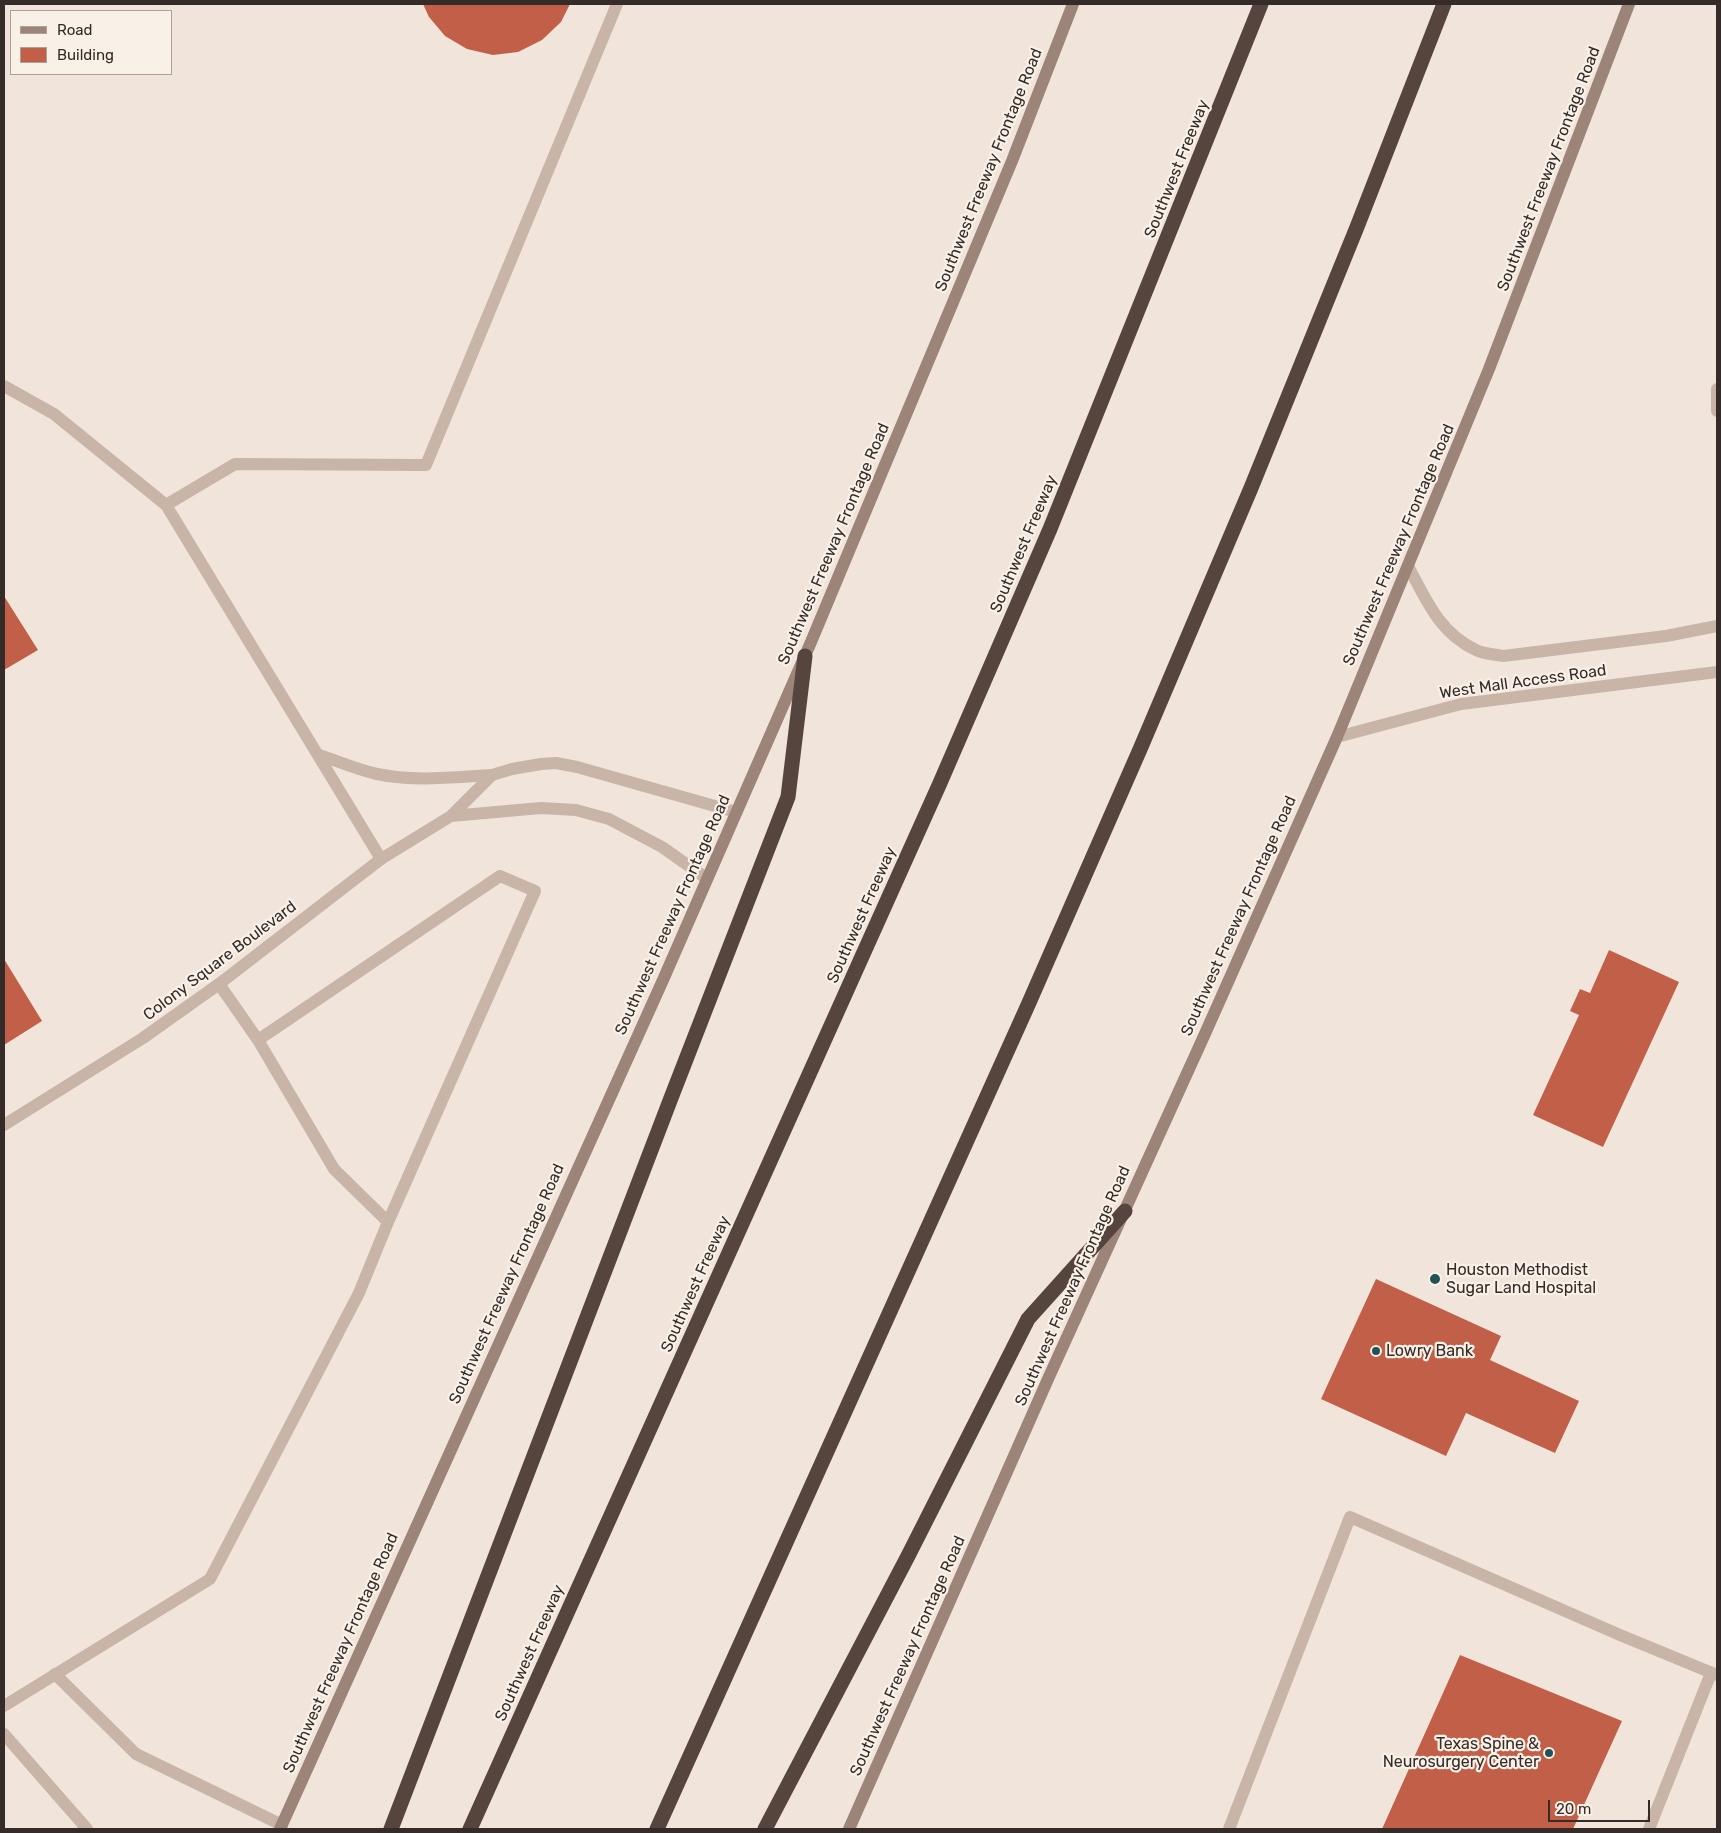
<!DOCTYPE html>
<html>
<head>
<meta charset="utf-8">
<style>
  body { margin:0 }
  #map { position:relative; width:1721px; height:1833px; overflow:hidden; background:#f1e5db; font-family:Rubik,sans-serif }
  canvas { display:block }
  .frame { position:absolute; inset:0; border:5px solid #352b28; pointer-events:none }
  .legend { position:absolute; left:10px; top:10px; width:162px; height:65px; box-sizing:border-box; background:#f9f0e7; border:1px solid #aba19b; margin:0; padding:6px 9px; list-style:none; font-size:15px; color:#352b28 }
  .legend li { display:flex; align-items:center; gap:10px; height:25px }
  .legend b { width:25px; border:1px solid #aba19b }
  .scale { position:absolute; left:1548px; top:1800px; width:102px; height:22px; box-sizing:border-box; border:2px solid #352b28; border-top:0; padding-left:6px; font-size:15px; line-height:18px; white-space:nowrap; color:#352b28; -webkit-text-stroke:4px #f9f0e7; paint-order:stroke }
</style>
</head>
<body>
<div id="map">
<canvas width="1721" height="1833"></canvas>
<div class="frame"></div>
<ul class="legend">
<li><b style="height:6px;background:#9c8479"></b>Road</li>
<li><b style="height:14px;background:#c15f49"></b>Building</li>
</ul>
<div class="scale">20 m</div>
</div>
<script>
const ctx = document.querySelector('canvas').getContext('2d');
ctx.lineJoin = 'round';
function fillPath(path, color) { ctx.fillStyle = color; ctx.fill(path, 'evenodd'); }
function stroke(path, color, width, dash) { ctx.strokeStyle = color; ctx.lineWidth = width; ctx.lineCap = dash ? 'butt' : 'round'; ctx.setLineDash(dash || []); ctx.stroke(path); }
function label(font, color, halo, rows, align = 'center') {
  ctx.font = font + ' Rubik,sans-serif'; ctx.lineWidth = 4.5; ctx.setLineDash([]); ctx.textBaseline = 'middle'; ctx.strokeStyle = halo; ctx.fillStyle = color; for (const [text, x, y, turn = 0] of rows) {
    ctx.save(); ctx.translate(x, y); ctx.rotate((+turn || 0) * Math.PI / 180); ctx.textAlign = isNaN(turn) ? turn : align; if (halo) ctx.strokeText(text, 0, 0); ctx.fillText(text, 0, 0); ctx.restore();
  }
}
const building = new Path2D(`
  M423,4H570L561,22L542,40L518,52L493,55L467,49L445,36L429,17Z
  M4,596L38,650L4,670Z
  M1609,950L1679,982L1603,1147L1533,1115L1579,1015L1570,1011L1580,989L1590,993Z
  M4,959L42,1021L4,1045Z
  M1376,1279L1501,1336L1490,1360L1579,1401L1555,1453L1466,1413L1446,1456L1321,1399Z
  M1460,1655L1622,1721L1573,1829H1382Z`);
const service = new Path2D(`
  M4,386L54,414L166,505
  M319,755C338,761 357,770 377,774C414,782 455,777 492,775
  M381,859L166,505L235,464L426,465L617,4
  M219,984L258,1040L334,1169L388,1222
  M55,1674L136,1754L282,1825
  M4,1706L210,1579L359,1293L388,1222L535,891L500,876L258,1040
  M4,1734L87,1829
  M1229,1829L1350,1517L1620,1635L1717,1675
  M1649,1829L1711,1673`);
const minor = new Path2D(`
  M451,816L541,808L576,810L609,819L662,847L706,878
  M4,1125L143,1038L219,984L381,859L451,816L492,775L512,769L541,764L556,763L577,767L736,812`);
const tertiary = new Path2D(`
  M1717,389V411
  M1408,566C1426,599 1439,633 1476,650C1483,654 1494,654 1503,656L1666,636L1717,626
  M1337,737L1461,704L1717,672`);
const secondary = new Path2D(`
  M280,1829L663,980L811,642L1012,161L1073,4
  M849,1829L1048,1379L1204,1036L1337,737L1489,369L1629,4`);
const motorway = new Path2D(`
  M391,1829L671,1098L788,797L805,656
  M470,1829L940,783L1050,529L1261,4
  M657,1829L1028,1005L1141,747L1251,488L1357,227L1444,4
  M765,1829L908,1556L1028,1319L1125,1211`);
const markers = [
  [1435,1279,6,"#1f5455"],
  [1376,1351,5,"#1f5455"],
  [1549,1753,5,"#1f5455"]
];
const streetNames = [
  ["Southwest Freeway",1177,169,-68],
  ["Southwest Freeway Frontage Road",1549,169,-69],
  ["Southwest Freeway Frontage Road",989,170,-68],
  ["Southwest Freeway Frontage Road",834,544,-67],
  ["Southwest Freeway",1024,544,-67],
  ["Southwest Freeway Frontage Road",1399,545,-67],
  ["West Mall Access Road",1523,682,-8],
  ["Southwest Freeway Frontage Road",673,915,-66],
  ["Southwest Freeway",862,915,-66],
  ["Southwest Freeway Frontage Road",1239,916,-66],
  ["Colony Square Boulevard",220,961,-37],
  ["Southwest Freeway Frontage Road",507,1284,-66],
  ["Southwest Freeway",696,1284,-66],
  ["Southwest Freeway Frontage Road",1073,1286,-66],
  ["Southwest Freeway Frontage Road",341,1653,-66],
  ["Southwest Freeway",530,1653,-66],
  ["Southwest Freeway Frontage Road",908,1656,-66]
];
const poiNames = [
  ["Houston Methodist",1446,1270],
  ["Sugar Land Hospital",1446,1288],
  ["Lowry Bank",1386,1351],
  ["Texas Spine &",1539,1744,"right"],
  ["Neurosurgery Center",1539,1762,"right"]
];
fillPath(building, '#c15f49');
stroke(service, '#c8b5a7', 12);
stroke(minor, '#c8b5a7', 12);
stroke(tertiary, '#c8b5a7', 12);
stroke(secondary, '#9c8479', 12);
stroke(motorway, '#56453f', 15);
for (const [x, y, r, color] of markers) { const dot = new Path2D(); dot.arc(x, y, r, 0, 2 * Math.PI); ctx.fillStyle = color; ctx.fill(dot); stroke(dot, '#f9f0e7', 2); }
label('16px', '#352b28', '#f9f0e7', streetNames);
label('16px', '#352b28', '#f9f0e7', poiNames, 'left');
</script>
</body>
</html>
